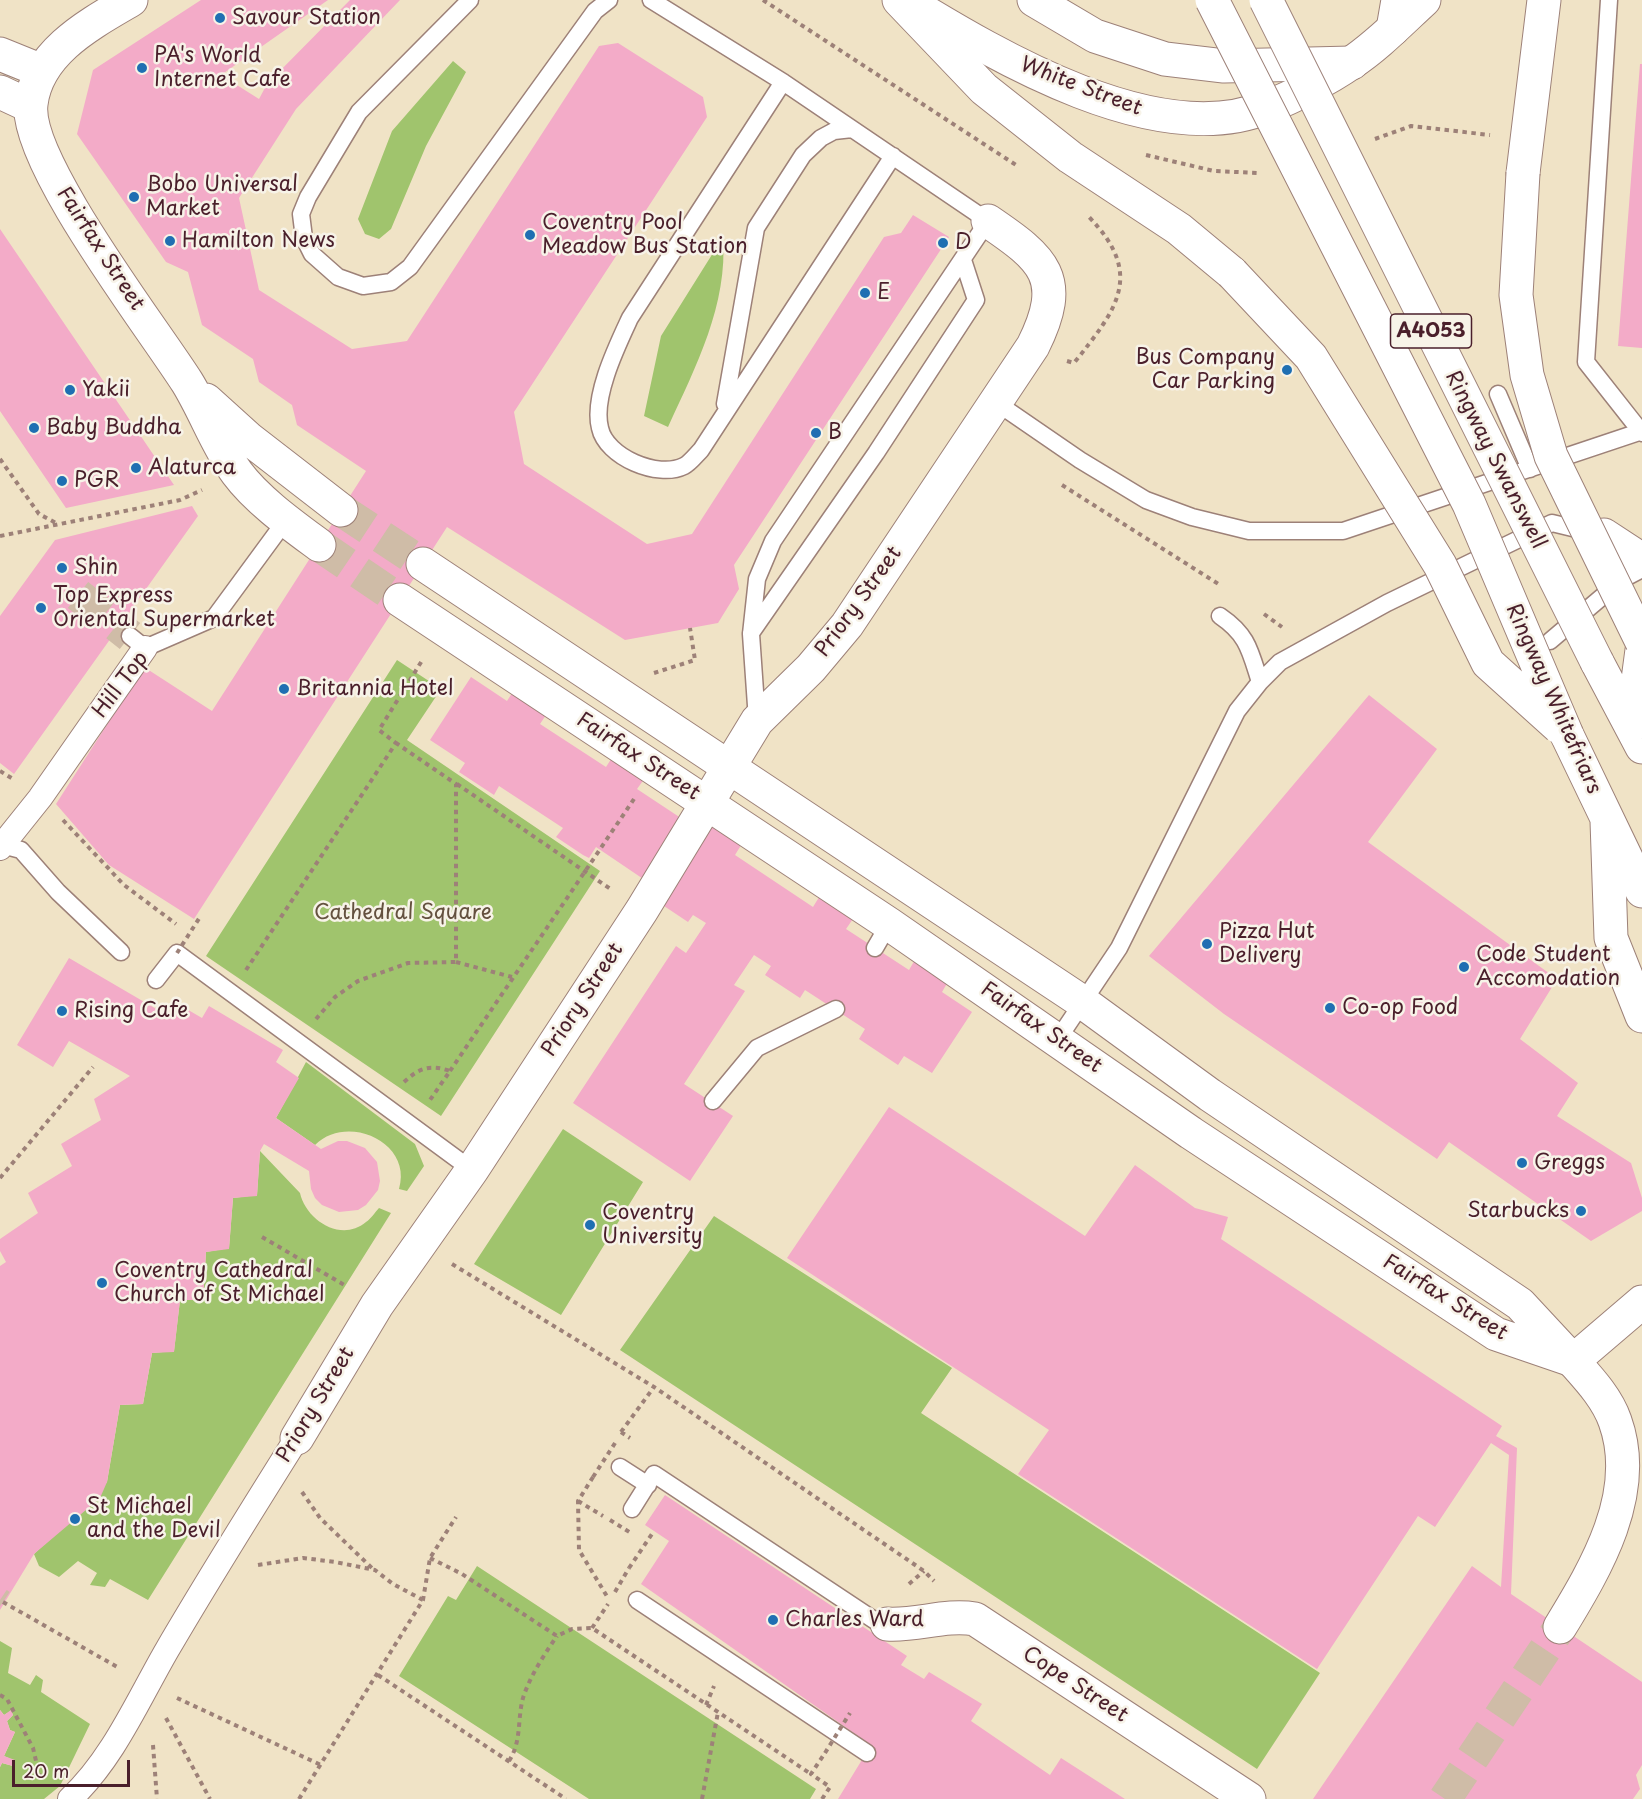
<!DOCTYPE html>
<html>
<head>
<meta charset="utf-8">
<style>
  body { margin:0 }
  #map { position:relative; width:1642px; height:1799px; overflow:hidden; background:#f0e3c6; font-family:"Playpen Sans",sans-serif }
  canvas { display:block }
  .scale { position:absolute; left:12px; top:1760px; width:118px; height:27px; box-sizing:border-box; border:3px solid #4a1f2b; border-top:0; padding-left:8px; font-size:18px; line-height:21px; white-space:nowrap; color:#4a1f2b; -webkit-text-stroke:4px #f7f3e8; paint-order:stroke }
</style>
</head>
<body>
<div id="map">
<canvas width="1642" height="1799"></canvas>
<div class="scale">20 m</div>
</div>
<script>
const ctx = document.querySelector('canvas').getContext('2d');
ctx.lineJoin = 'round';
function fillPath(path, color) { ctx.fillStyle = color; ctx.fill(path, 'evenodd'); }
function stroke(path, color, width, dash) { ctx.strokeStyle = color; ctx.lineWidth = width; ctx.lineCap = dash ? 'butt' : 'round'; ctx.setLineDash(dash || []); ctx.stroke(path); }
function label(font, color, halo, rows, align = 'center') {
  ctx.font = font + ' "Playpen Sans",sans-serif'; ctx.lineWidth = 5; ctx.setLineDash([]); ctx.textBaseline = 'middle'; ctx.strokeStyle = halo; ctx.fillStyle = color; for (const [text, x, y, turn = 0] of rows) {
    ctx.save(); ctx.translate(x, y); ctx.rotate((+turn || 0) * Math.PI / 180); ctx.textAlign = isNaN(turn) ? turn : align; if (halo) ctx.strokeText(text, 0, 0); ctx.fillText(text, 0, 0); ctx.restore();
  }
}
const green = new Path2D(`
  M453,61L466,72L426,146L391,229L379,239L365,234L358,219L392,131Z
  M723,237C728,305 696,366 668,427L644,416L661,336Z
  M397,660L441,689L407,740L600,871L441,1116L206,956Z
  M306,1062L415,1144L424,1166L407,1191L399,1189C413,1142 347,1113 315,1145L276,1118Z
  M563,1129L643,1182L561,1315L474,1264Z
  M260,1151L300,1193C306,1220 341,1243 366,1222C371,1219 375,1212 379,1208L391,1213L148,1600L110,1579L105,1587L90,1585L97,1573L78,1561L59,1577L39,1566L34,1554L107,1482L120,1405L143,1404L152,1353L174,1351L180,1300H203L206,1252L229,1248L233,1198L257,1195Z
  M714,1216L952,1368L921,1413L1320,1673L1257,1769L620,1350Z
  M477,1566L816,1789L810,1799H589L399,1676L448,1596L456,1600Z
  M0,1641L12,1648L8,1673L30,1685L36,1675L43,1680L41,1692L90,1724L60,1786L44,1799H0V1767L2,1763L13,1766L15,1761L4,1756L15,1732L10,1730L7,1721L13,1715L11,1711L4,1715L0,1710Z`);
const building = new Path2D(`
  M201,0H328L221,75L259,99L267,84L350,0H400L296,109L239,198L259,290L352,349L407,341L599,46L618,43L703,97L707,117L514,412L524,464L647,544L692,534L884,237L901,233L913,215L949,237L734,565L739,589L718,623L625,640L447,527L194,919L109,865L56,804L144,667L212,711L366,471L297,425L292,405L259,382L253,359L202,325L188,272L166,262L77,134L93,70Z
  M1640,64H1642V348L1618,346Z
  M0,229L174,485L66,508L0,411Z
  M192,506L198,516L14,774L0,763V616L55,540Z
  M471,677L507,701L514,690L548,712L540,724L606,767L613,756L645,778L637,789L702,832L709,820L743,842L735,855L813,907L821,894L855,916L846,929L909,970L916,958L949,980L942,992L972,1012L932,1073L904,1056L898,1065L859,1039L865,1029L805,990L800,998L765,975L771,966L754,955L734,985L745,991L684,1084L733,1116L690,1181L573,1103L676,946L686,953L706,923L693,915L688,922L655,900L661,891L596,847L589,858L583,855L556,837L563,828L499,786L494,795L459,772L465,763L430,740Z
  M1369,695L1437,749L1368,842L1557,979L1520,1039L1578,1083L1557,1116L1631,1163L1642,1198V1211L1591,1241L1449,1142L1437,1159L1224,1014L1149,956Z
  M69,958L170,1017L178,1004L202,1018L209,1006L283,1050L276,1062L299,1078L276,1118L321,1149L338,1141H347L365,1148L377,1162L380,1181L378,1190L366,1205L358,1210L339,1212L322,1205L315,1198L311,1189L309,1171L264,1144L260,1151L257,1196L233,1198L229,1249L206,1252L203,1300H180L174,1352L152,1353L143,1404L120,1405L107,1482L100,1498L34,1554L0,1610V1266L6,1262L0,1251V1239L38,1213L28,1193L72,1166L61,1144L101,1120L94,1099L130,1076L69,1041L53,1067L17,1045Z
  M889,1107L1085,1236L1135,1165L1195,1208L1228,1217L1221,1239L1502,1426L1496,1436L1517,1448L1511,1594L1642,1682V1765L1636,1775L1640,1789L1633,1799H1313L1472,1566L1501,1587L1509,1455L1491,1443L1435,1527L1418,1516L1317,1669L1018,1474L1049,1430L787,1258Z
  M665,1495L907,1656L901,1665L924,1679L929,1672L982,1704L971,1721L1050,1775L1061,1758L1125,1799H838L871,1745L641,1584L669,1541L645,1525Z
  M0,1710L4,1715L11,1710L13,1715L7,1721L10,1730L15,1732L4,1756L15,1760L13,1766L2,1763L0,1767Z`);
const pedestrianTunnel = new Path2D(`
  M0,1600L3,1602`);
const minorTunnel = new Path2D(`
  M78,595L130,636`);
const tertiaryTunnel = new Path2D(`
  M341,510L423,564
  M319,545L400,600`);
const secondaryTunnel = new Path2D(`
  M1445,1799L1560,1627`);
const path = new Path2D(`
  M763,0L1016,165
  M1375,139L1411,126L1490,135
  M1146,155L1214,171L1259,173
  M1067,361L1074,363C1116,310 1146,275 1088,216
  M0,459L39,514L56,523
  M1062,485L1220,585
  M0,536L180,500L202,490
  M1264,614L1282,627
  M654,673L695,660L690,628
  M0,771L13,779
  M457,784L612,890
  M63,820L124,885L176,924
  M456,962L512,977
  M246,970L396,743L379,730L423,659
  M316,1019L335,997L358,981L408,963L456,962V784L396,743
  M450,1071L634,799
  M404,1082C419,1068 430,1064 450,1071L430,1100
  M0,1178L93,1067
  M262,1237L346,1286
  M452,1264L654,1387L924,1571L934,1581
  M621,1432L630,1438
  M621,1432L654,1387
  M593,1477L578,1501L579,1550L608,1598
  M302,1492L320,1518L374,1570
  M578,1501L603,1516
  M430,1558L462,1574L557,1636L572,1629L592,1628L811,1774
  M258,1565L303,1558L335,1562L375,1570L393,1584L423,1600
  M629,1568L654,1531
  M909,1584L924,1571
  M3,1602L119,1668
  M592,1628L608,1604
  M378,1675L566,1799
  M0,1695L7,1699L33,1748L41,1782
  M177,1698L321,1765
  M706,1705L714,1686
  M166,1718L210,1799
  M153,1745L157,1799
  M509,1761C522,1741 517,1720 523,1698C530,1676 544,1655 557,1636
  M299,1799L423,1600L430,1558L456,1517
  M702,1799L718,1712
  M822,1799L830,1787L811,1774L823,1756`);
const service = new Path2D(`
  M470,0L359,112L308,197L301,214L304,238L312,254L338,277L363,286L391,282L410,267L595,11L609,0
  M651,0L783,82L988,221L773,541L757,579L751,634L757,720
  M1609,0L1586,362L1642,433
  M783,82L630,318C617,346 592,397 600,428C606,457 658,479 684,466C690,463 696,455 701,450L893,156
  M1498,394L1530,469
  M997,403L1080,460L1146,500L1192,517L1249,531H1343L1642,431
  M725,404L756,228L803,155L821,138L834,131L852,129
  M1220,616C1248,635 1250,651 1260,682
  M751,633L876,453L976,300L963,260
  M130,636L145,648L214,618L286,520
  M1550,641L1623,579L1642,569
  M2,845L21,850L58,892L121,952
  M875,948L889,924
  M156,980L177,953L472,1170
  M1058,1039L1119,948L1237,711L1260,682L1280,662L1387,603L1552,523L1589,532
  M713,1101L757,1048L836,1009
  M620,1467L648,1485
  M632,1509L654,1474L874,1620L887,1624
  M637,1600L867,1753`);
const pedestrian = new Path2D(`
  M0,848L40,798L145,648
  M70,1799C113,1759 138,1700 167,1650C209,1578 253,1508 297,1438`);
const minor = new Path2D(`
  M0,54L42,71
  M0,92L30,106
  M1604,535L1642,560
  M297,1438L377,1305L472,1170L642,910L757,721L811,668L847,625L1033,346C1067,278 1044,259 988,221
  M887,1624C917,1626 945,1614 975,1619L1249,1799`);
const tertiary = new Path2D(`
  M131,0C90,24 37,52 31,104C24,161 152,327 187,382C205,411 217,446 237,473C257,500 292,525 319,545
  M206,400L248,438L341,510
  M423,564L1081,1001L1210,1095L1520,1304L1573,1361
  M400,600L889,924L1191,1133L1496,1334L1569,1359`);
const secondary = new Path2D(`
  M907,1C997,56 1158,152 1267,107C1293,97 1328,79 1351,63C1377,46 1401,21 1424,0
  M1560,1627C1596,1568 1641,1493 1615,1421C1607,1398 1589,1379 1573,1361L1642,1302`);
const trunk = new Path2D(`
  M899,0L984,89L1070,157L1179,229L1232,273
  M1034,0L1095,36L1165,59L1224,66L1352,63
  M1393,29L1398,0
  M1523,173L1544,0
  M1597,662L1642,747
  M1632,725L1642,650
  M1567,735L1642,891
  M1607,821L1611,938L1642,1016`);
const pathBridge = new Path2D(`
  M177,953L200,917
  M593,1477L617,1440
  M610,1520L631,1533
  M615,1592L629,1568
  M825,1753L850,1713`);
const trunkBridge = new Path2D(`
  M1212,0L1469,504L1567,735
  M1266,0L1597,662
  M1523,173L1516,295L1527,375L1551,456L1642,642
  M1232,273L1311,357L1440,565L1488,663L1559,727`);
const markers = [
  [220,18,6,"#1f6fb2"],
  [142,68,6,"#1f6fb2"],
  [134,197,6,"#1f6fb2"],
  [530,235,6,"#1f6fb2"],
  [170,241,6,"#1f6fb2"],
  [943,243,6,"#1f6fb2"],
  [865,293,6,"#1f6fb2"],
  [1287,370,6,"#1f6fb2"],
  [70,390,6,"#1f6fb2"],
  [34,428,6,"#1f6fb2"],
  [816,433,6,"#1f6fb2"],
  [136,468,6,"#1f6fb2"],
  [62,481,6,"#1f6fb2"],
  [62,568,6,"#1f6fb2"],
  [41,608,6,"#1f6fb2"],
  [284,689,6,"#1f6fb2"],
  [1207,944,6,"#1f6fb2"],
  [1464,967,6,"#1f6fb2"],
  [1330,1008,6,"#1f6fb2"],
  [62,1011,6,"#1f6fb2"],
  [1522,1163,6,"#1f6fb2"],
  [1581,1211,6,"#1f6fb2"],
  [590,1225,6,"#1f6fb2"],
  [102,1283,6,"#1f6fb2"],
  [75,1519,6,"#1f6fb2"],
  [773,1620,6,"#1f6fb2"]
];
const shields = [
  [1431,331,81]
];
const shieldNames = [
  ["A4053",1431,331]
];
const poiNames = [
  ["Savour Station",232,18],
  ["PA's World",154,56],
  ["Internet Cafe",154,80],
  ["Bobo Universal",146,185],
  ["Market",146,209],
  ["Coventry Pool",542,223],
  ["Meadow Bus Station",542,247],
  ["Hamilton News",182,241],
  ["D",955,243],
  ["E",877,293],
  ["Bus Company",1275,358,"right"],
  ["Car Parking",1275,382,"right"],
  ["Yakii",82,390],
  ["Baby Buddha",46,428],
  ["B",828,433],
  ["Alaturca",148,468],
  ["PGR",74,481],
  ["Shin",74,568],
  ["Top Express",53,596],
  ["Oriental Supermarket",53,620],
  ["Britannia Hotel",296,689],
  ["Pizza Hut",1219,932],
  ["Delivery",1219,956],
  ["Code Student",1476,955],
  ["Accomodation",1476,979],
  ["Co-op Food",1342,1008],
  ["Rising Cafe",74,1011],
  ["Greggs",1534,1163],
  ["Starbucks",1569,1211,"right"],
  ["Coventry",602,1213],
  ["University",602,1237],
  ["Coventry Cathedral",114,1271],
  ["Church of St Michael",114,1295],
  ["St Michael",87,1507],
  ["and the Devil",87,1531],
  ["Charles Ward",785,1620]
];
const streetNames = [
  ["White Street",1081,87,21],
  ["Fairfax Street",100,249,57],
  ["Ringway Swanswell",1495,460,63],
  ["Priory Street",859,602,-54],
  ["Hill Top",121,685,-53],
  ["Ringway Whitefriars",1553,699,66],
  ["Fairfax Street",638,757,33],
  ["Priory Street",583,1000,-57],
  ["Fairfax Street",1041,1028,35],
  ["Fairfax Street",1445,1298,32],
  ["Priory Street",316,1405,-59],
  ["Cope Street",1075,1685,33]
];
const parkNames = [
  ["Cathedral Square",403,913]
];
fillPath(green, '#a0c46d');
fillPath(building, '#f3abc8');
stroke(pedestrianTunnel, '#cfbca7', 24, [24, 12]);
stroke(minorTunnel, '#cfbca7', 33, [33, 16]);
stroke(tertiaryTunnel, '#cfbca7', 33, [33, 16]);
stroke(secondaryTunnel, '#cfbca7', 33, [33, 16]);
stroke(service, '#9d8178', 19);
stroke(pedestrian, '#9d8178', 26);
stroke(minor, '#9d8178', 35);
stroke(tertiary, '#9d8178', 35);
stroke(secondary, '#9d8178', 35);
stroke(trunk, '#9d8178', 35);
stroke(path, '#9d8178', 4, [4.5, 4.5]);
stroke(service, '#fff', 16);
stroke(pedestrian, '#fff', 24);
stroke(minor, '#fff', 33);
stroke(tertiary, '#fff', 33);
stroke(secondary, '#fff', 33);
stroke(trunk, '#fff', 33);
stroke(trunkBridge, '#9d8178', 35, []);
stroke(pathBridge, '#9d8178', 4, [4.5, 4.5]);
stroke(trunkBridge, '#fff', 33);
for (const [x, y, r, color] of markers) { const dot = new Path2D(); dot.arc(x, y, r, 0, 2 * Math.PI); ctx.fillStyle = color; ctx.fill(dot); stroke(dot, '#f7f3e8', 2); }
for (const [x, y, w] of shields) { const box = new Path2D(); box.roundRect(x - w / 2, y - 17, w, 34, 4.5); ctx.fillStyle = '#f7f3e8'; ctx.fill(box); stroke(box, '#4a1f2b', 1.5); }
label('bold 20px', '#4a1f2b', null, shieldNames);
label('21px', '#4a1f2b', '#f7f3e8', poiNames, 'left');
label('21px', '#4a1f2b', '#f7f3e8', streetNames);
label('21px', '#64513f', '#f7f3e8', parkNames);
</script>
</body>
</html>
